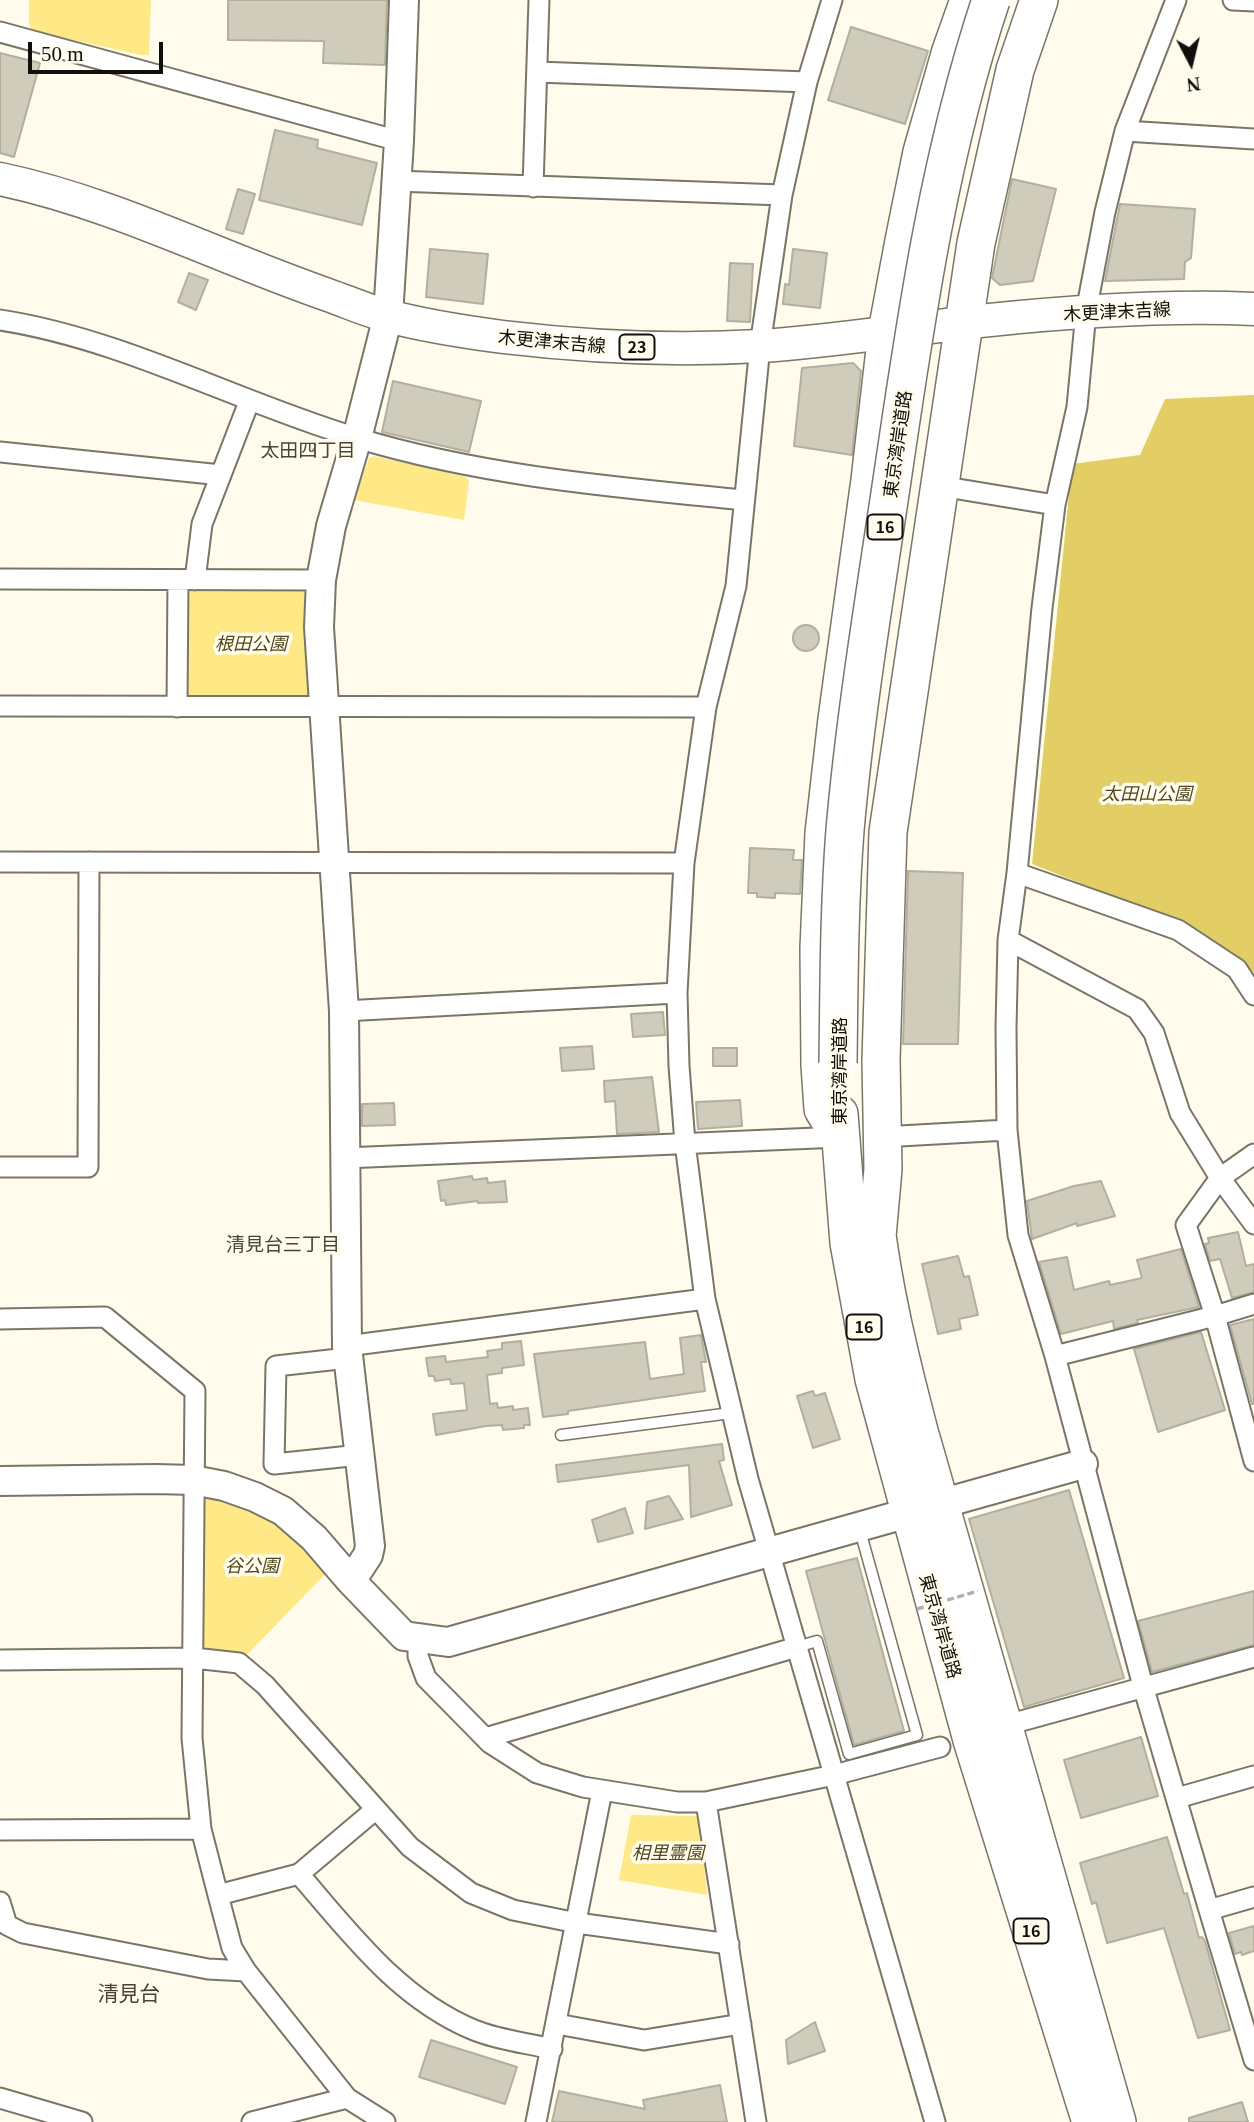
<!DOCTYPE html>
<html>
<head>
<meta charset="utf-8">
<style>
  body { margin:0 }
  #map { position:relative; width:1254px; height:2122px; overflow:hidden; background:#fffcee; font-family:Georgia,serif }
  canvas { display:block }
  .north { position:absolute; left:1156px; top:28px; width:70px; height:70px; -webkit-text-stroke:5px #fffcee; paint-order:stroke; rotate:173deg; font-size:19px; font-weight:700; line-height:28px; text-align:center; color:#100f09 }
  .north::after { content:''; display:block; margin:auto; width:24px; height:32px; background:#100f09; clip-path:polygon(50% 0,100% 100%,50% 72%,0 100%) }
  .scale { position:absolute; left:28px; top:42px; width:135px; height:32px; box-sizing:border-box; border:4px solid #100f09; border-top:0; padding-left:9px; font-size:21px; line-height:24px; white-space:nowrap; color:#100f09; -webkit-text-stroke:5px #fffcee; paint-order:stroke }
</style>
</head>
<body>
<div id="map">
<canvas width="1254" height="2122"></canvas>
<div class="north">N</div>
<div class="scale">50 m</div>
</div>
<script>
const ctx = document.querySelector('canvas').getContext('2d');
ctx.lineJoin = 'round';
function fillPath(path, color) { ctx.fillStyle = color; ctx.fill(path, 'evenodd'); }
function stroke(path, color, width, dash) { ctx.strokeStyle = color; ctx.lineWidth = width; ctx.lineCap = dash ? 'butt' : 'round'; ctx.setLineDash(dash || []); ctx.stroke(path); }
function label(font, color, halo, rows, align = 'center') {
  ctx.font = font + ' Georgia,"Noto Sans JP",serif'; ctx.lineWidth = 7; ctx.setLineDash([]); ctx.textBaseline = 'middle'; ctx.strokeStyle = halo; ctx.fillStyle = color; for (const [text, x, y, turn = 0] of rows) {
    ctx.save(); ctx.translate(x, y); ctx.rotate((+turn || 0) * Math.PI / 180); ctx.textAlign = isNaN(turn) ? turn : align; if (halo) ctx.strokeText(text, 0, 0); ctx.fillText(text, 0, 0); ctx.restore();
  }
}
const green = new Path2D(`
  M29,0H151L149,55H141L32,31L29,24Z
  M374,456L466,477L469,481L464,520L353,500L369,458Z
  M181,583L316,584L321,703L182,702Z
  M193,1480L224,1486L336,1563L239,1663L194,1658Z
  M631,1815L702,1816L707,1895L619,1880Z`);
const forest = new Path2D(`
  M1254,395V973L1243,960L1182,924L1032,864L1072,464L1140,455L1165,399Z`);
const building = new Path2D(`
  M228,0H387L385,65L323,63L324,41L228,40Z
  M851,27L928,51L905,124L828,100Z
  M0,53L40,63L14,157L0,153Z
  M275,130L318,140L317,148L377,163L362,225L259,200Z
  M1012,179L1056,189L1033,281L1000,285L992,278Z
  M238,189L255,194L243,234L226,229Z
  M1120,204L1195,209L1191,258L1185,262L1184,279L1105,281Z
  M430,249L488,254L483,304L426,297Z
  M793,249L827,253L820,308L783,304L785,284L789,285Z
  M730,263L753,264L750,322L727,321Z
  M189,273L208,280L196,310L178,302Z
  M853,363L861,371L852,455L794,446L802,368Z
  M393,381L481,401L469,452L382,432Z
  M793 638a13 13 0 1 1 26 0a13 13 0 1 1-26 0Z
  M750,848L794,850L793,860H802L800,894L775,893V898L757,897V893H748Z
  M908,871L963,873L958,1044H903Z
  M663,1012L665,1035L633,1037L631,1014Z
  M592,1046L594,1069L562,1071L560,1048Z
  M713,1048H737V1066H713Z
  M652,1077L659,1132L617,1134L615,1101L605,1102L604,1081Z
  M740,1100L742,1126L698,1129L696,1102Z
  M394,1103L395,1125L362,1126V1104Z
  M472,1176L473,1180L487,1178L488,1183L505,1181L507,1202L478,1203L477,1201L446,1205L445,1200L441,1201L438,1181Z
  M1101,1181L1115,1216L1077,1226V1223L1032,1239L1027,1201L1074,1186Z
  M1238,1232L1246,1266L1254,1264V1292L1232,1298L1220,1259L1210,1261L1205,1244L1209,1243L1208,1238Z
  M1181,1249L1199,1307L1137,1320L1138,1323L1114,1329L1113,1321L1061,1334L1039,1262L1067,1257L1074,1290L1109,1281L1110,1285L1142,1278L1137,1260Z
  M958,1256L964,1277L969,1276L978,1315L959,1319L961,1329L938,1334L922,1264Z
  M1254,1319V1404H1252L1230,1325Z
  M1201,1332L1225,1410L1158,1432L1134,1349Z
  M701,1335L706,1362H701L705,1391L568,1411V1414L543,1417L534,1354L645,1342L650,1379L684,1374L680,1338Z
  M521,1341L524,1365L502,1368V1373L487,1375L490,1404L497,1403L498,1408L513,1406V1410L528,1408L530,1425H524V1428L503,1430L502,1425L486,1426L436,1435L433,1414L467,1410L464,1383L451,1384L450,1379L435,1381L434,1376H429L426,1358L445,1356L446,1362L488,1357L487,1351L502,1349V1343Z
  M813,1391L815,1396L825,1393L840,1439L813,1448L797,1396Z
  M722,1444L724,1460L719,1461L732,1505L691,1517L689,1465L558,1482L556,1465Z
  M1069,1490L1124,1678L1024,1707L969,1519Z
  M669,1496L683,1519L645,1529L647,1502Z
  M625,1508L633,1533L598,1542L592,1520Z
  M857,1558L904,1731L854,1745L806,1571Z
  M1254,1591V1645L1152,1672L1138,1621Z
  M1141,1737L1158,1796L1081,1818L1064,1760Z
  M1167,1837L1184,1894L1187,1893L1199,1938L1202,1937L1205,1941L1230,2030L1198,2038L1164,1928L1107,1943L1096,1902L1092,1904L1080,1863Z
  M1254,1926V1951L1242,1955L1241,1952L1235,1954L1229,1933Z
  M815,2022L825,2051L788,2064L786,2040Z
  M431,2040L517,2067L505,2104L419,2077Z
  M720,2085L727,2122H552L559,2091L645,2109L643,2100Z
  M1242,2102L1248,2122H1189V2118Z`);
const lane = new Path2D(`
  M561,1435L731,1413
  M797,1647L817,1641L849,1754L917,1735L859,1527`);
const street = new Path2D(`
  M832,0L807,82L782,195L760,346L736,586L706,707L684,863L677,993L679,1066L685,1143L705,1299L748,1479L935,2122
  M1176,0L1125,131L1105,212L1086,312L1077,407L1055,505L1042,608L1017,873L1008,940L1006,1028L1007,1130L1018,1235L1055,1356L1143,1686L1209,1910L1254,1897
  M1233,0L1254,1
  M0,32L399,141
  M537,72L807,82
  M1125,131L1254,139
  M396,181L782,195
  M533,187L539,0
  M0,320C123,339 237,402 357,438C482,476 614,487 744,500
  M0,452L221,475
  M940,486L1055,505
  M0,579L321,580
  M195,580L202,524L249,402
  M0,706L706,707
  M177,707L178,580
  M0,862L684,863
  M1017,873L1178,930L1237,969L1254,995
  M1008,940L1137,1009L1154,1033L1180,1113L1220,1178L1254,1224
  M344,1011L677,993
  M882,1137L1007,1130
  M1254,1154L1220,1178L1186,1225L1215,1316L1254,1461
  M345,1158L840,1137
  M0,1167H88L89,862
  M0,1319L105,1317L195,1391L192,1738L201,1829L218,1895L232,1948L246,1971L347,2098L385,2122
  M347,1346L705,1299
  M1055,1356L1215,1316L1254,1304
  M348,1358L276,1366L274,1464L360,1455
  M418,1638V1656L426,1678L490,1743L537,1773L583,1787L677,1802H706L834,1775L940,1747
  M0,1660L194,1658L239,1663L265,1685L410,1847L471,1893L513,1910L577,1923L729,1944
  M1003,1726L1254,1657
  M485,1738L797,1647
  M1177,1798L1254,1776
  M706,1802L756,2122
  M0,1830L201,1829
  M299,1874C350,1933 399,1999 474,2030C498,2040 527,2043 552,2049
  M218,1895L299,1874L376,1809
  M0,1902L7,1925L23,1933L208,1969L246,1971
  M1209,1910L1254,2060
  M557,2024L644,2040L741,2024
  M0,2098L82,2122
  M252,2122L347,2098
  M536,2122L602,1791`);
const secondary = new Path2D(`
  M0,1481L156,1479L193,1480L224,1486L255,1497L283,1511L314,1538L351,1581L404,1636L448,1642L1083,1464
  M351,1581L368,1555L370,1546L347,1346L344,1011L319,627L321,580L331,526L357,438L388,316L399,141L404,0`);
const primary = new Path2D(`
  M0,179C114,203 218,257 328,295C348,302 368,311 388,316C425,326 465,332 503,337C588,347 674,351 760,346C837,341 913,328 990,320C1078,311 1166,305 1254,309`);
const highway = new Path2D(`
  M839,1114L849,1243L874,1379L972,1740L1091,2122
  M840,1137L823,1109L820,1065L819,948L824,833L837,719L870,480L887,332L904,241L922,152L950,54L969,0
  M874,1211C882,1285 900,1359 919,1431L1117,2122
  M877,1236L883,1169L881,1060L888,832L976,243L1015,70L1039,0`);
const pathBridge = new Path2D(`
  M917,1609L978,1591`);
const highwayBridge = new Path2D(`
  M838,1063C839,986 839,908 845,830C856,706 877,583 895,460C918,304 941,150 991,0`);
const shields = [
  [637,347,35],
  [885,527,35],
  [864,1327,35],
  [1031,1931,35]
];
const shieldNames = [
  ["23",637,347],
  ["16",885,527],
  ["16",864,1327],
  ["16",1031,1931]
];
const streetNames = [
  ["木更津末吉線",1117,311,-3],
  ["木更津末吉線",552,341,5],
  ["東京湾岸道路",897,444,-82],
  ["東京湾岸道路",839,1071,-90],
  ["東京湾岸道路",941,1626,74]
];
const parkNames = [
  ["根田公園",251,643],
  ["太田山公園",1147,793],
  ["谷公園",252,1565],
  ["相里霊園",668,1852]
];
const neighbourhoodNames = [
  ["太田四丁目",308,450],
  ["清見台三丁目",283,1244]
];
const quarterNames = [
  ["清見台",129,1993]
];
fillPath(green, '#fee986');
fillPath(forest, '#e3ce66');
fillPath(building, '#cfccbb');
stroke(building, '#b2af9e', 2);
stroke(lane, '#797667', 13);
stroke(street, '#797667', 23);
stroke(secondary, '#797667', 32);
stroke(primary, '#797667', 35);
stroke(highway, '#797667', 40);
stroke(lane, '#fff', 10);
stroke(street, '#fff', 19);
stroke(secondary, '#fff', 28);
stroke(primary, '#fff', 32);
stroke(highway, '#fff', 37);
stroke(highwayBridge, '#797667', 40, []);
stroke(pathBridge, '#b4b2a6', 3.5, [7, 3.5]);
stroke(highwayBridge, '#fff', 37);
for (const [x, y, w] of shields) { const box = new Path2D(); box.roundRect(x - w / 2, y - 12.5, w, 25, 5); ctx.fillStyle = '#fffcee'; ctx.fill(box); stroke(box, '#100f09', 2); }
label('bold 16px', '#100f09', null, shieldNames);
label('18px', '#100f09', '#fffcee', streetNames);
label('italic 18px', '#50481c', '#fffcee', parkNames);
label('19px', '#484537', '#fffcee', neighbourhoodNames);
label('21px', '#484537', '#fffcee', quarterNames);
</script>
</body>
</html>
